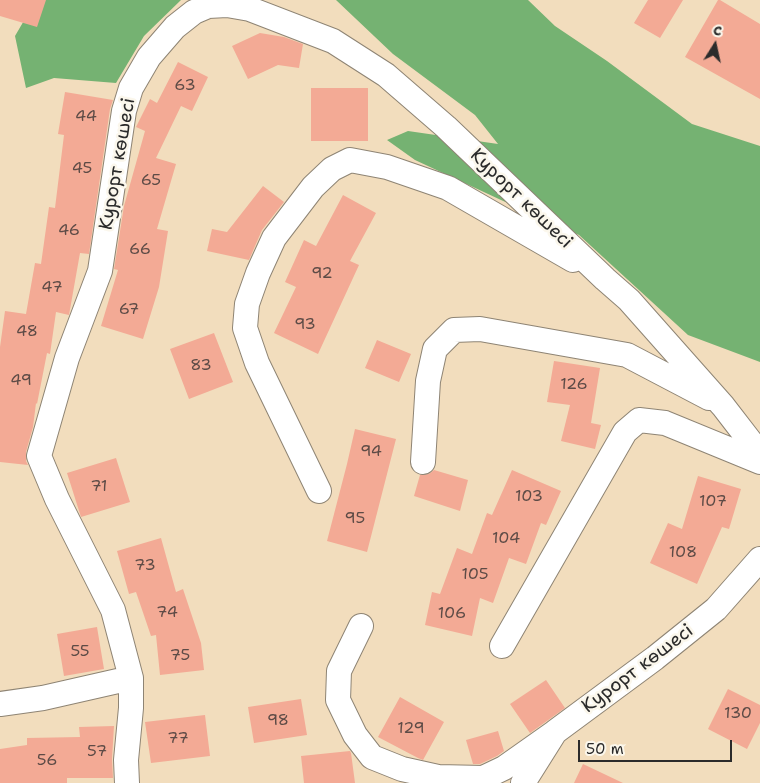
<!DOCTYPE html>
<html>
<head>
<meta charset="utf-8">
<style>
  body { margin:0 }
  #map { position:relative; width:760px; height:783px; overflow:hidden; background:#f2ddbd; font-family:"Shantell Sans",sans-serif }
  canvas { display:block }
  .north { position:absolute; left:690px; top:20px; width:50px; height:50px; -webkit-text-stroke:4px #fbf7ec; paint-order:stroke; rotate:10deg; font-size:14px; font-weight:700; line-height:20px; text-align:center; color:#2b2b2b }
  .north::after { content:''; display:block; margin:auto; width:18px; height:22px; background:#2b2b2b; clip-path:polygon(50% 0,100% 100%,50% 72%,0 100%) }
  .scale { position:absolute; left:578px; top:740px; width:154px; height:22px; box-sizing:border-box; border:2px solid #2b2b2b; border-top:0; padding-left:6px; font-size:15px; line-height:18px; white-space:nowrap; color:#2b2b2b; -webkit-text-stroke:4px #fbf7ec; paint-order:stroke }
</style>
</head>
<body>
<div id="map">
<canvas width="760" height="783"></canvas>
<div class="north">С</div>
<div class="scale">50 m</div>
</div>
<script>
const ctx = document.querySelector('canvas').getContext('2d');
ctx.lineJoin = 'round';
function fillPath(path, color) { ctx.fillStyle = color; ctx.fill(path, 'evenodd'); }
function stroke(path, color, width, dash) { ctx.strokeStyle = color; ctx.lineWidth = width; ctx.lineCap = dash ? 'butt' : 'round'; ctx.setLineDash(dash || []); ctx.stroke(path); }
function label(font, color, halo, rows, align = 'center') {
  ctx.font = font + ' "Shantell Sans",sans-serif'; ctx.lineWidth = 5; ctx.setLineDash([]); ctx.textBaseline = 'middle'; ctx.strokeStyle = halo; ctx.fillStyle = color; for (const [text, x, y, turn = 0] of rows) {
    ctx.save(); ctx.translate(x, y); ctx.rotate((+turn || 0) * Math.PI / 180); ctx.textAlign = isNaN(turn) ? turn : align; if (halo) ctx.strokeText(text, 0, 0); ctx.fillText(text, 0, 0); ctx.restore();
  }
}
const forest = new Path2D(`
  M36,0H181L144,36L116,83L54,78L26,88L15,36Z
  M336,0H528L555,26L607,61L692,124L760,146V362L688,335L579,235L501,200L415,160L387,140L408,131L498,144L475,115L393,54Z`);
const building = new Path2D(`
  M0,0H46L37,27L0,16Z
  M648,0H683L660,38L634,23Z
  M718,0H720L760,24V99L685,57Z
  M260,33L284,37L303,44L299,68L278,65L248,79L232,46Z
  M178,62L208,77L192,111L181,106L156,158L176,164L157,229L168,231L159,287L143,339L101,326L118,270L114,269L124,206L145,131L136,127L150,99L157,103Z
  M311,88H368V141H311Z
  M65,92L113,100L110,109L89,254L80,253L69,315L56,312L50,354L47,353L37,404L36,403L33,427L26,452V461L28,465L0,462V347L5,311L26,314L35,263L41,264L49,207L55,208L64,135L58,134Z
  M263,186L284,202L262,230L249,260L207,251L212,229L227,232Z
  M343,195L376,213L350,261L359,265L318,354L274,333L296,287L285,282L304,240L316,246Z
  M214,333L233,382L189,399L170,349Z
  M377,340L411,354L399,382L365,368Z
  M554,361L600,368L591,423L601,425L595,449L561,441L570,405L547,402Z
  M355,429L396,439L367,552L327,541L347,464Z
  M116,458L130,502L81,517L67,473Z
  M434,470L468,480L460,511L414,496L420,475L429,474Z
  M512,470L561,491L546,525L541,523L526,564L509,558L493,603L480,598L472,636L425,625L432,592L440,594L457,548L472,554L487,513L492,515Z
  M698,476L741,489L729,529L722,527L697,584L650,563L668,523L682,529Z
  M161,538L176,592L183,589L201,643L204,670L160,675L156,635L151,636L136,592L129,594L117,551Z
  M97,627L104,669L64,676L57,634Z
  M546,680L565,708L530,733L510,704Z
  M728,689L760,705V723L747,749L708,729Z
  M400,697L444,722L423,760L418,758L378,737Z
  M301,699L307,735L254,743L248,707Z
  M205,715L210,756L151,763L145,722Z
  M114,726L112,759L113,778H67V783H0V749L27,745V738L80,737L79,727Z
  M498,731L504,751L497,756L480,764H473L466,740Z
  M350,751L351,753L355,783H304L301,756Z
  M583,764L623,783H574Z`);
const minor = new Path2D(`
  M423,462L428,381L435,349L454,330L480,329L627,355L709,398
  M319,491L257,363L245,328L247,304L258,273L274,238L313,187L332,169L350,160L387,167L448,188L573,260
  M361,626L339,671L338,700L355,735L372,757L402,769L438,777L483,778L504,768L555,732
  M502,646L625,432L639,420L665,423L760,462
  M0,704L43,698L131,678
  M127,783L126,760L131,708V678L113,610L57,499L39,456L67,358L100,271L124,111L131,88L149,57L175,27L194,12L208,6L227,5L250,9L333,41L386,75L446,127L605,279L629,300L723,406L760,454
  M523,783L555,732L655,658L716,609L760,559`);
const numberNames = [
  ["63",185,86],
  ["44",86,117],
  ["45",82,169],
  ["65",151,181],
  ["46",69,231],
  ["66",140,250],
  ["92",322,274],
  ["47",52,288],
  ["67",129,310],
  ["93",305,325],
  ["48",27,332],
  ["83",201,366],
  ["49",21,381],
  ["126",574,385],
  ["94",371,452],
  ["71",99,487],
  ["103",529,497],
  ["107",713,502],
  ["95",355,519],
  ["104",506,539],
  ["108",683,553],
  ["73",145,566],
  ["105",475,575],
  ["74",167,613],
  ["106",452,614],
  ["55",80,652],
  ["75",180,656],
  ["130",738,714],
  ["98",278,721],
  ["129",411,729],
  ["77",178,739],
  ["57",97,752],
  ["56",47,761]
];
const streetNames = [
  ["Курорт көшесі",118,164,-80],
  ["Курорт көшесі",521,199,44],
  ["Курорт көшесі",638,669,-37]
];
fillPath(forest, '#75b272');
fillPath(building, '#f3aa95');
stroke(minor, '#8e8474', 26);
stroke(minor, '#fff', 24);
label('16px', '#5d4b46', null, numberNames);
label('19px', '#2b2b2b', '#fbf7ec', streetNames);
</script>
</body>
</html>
